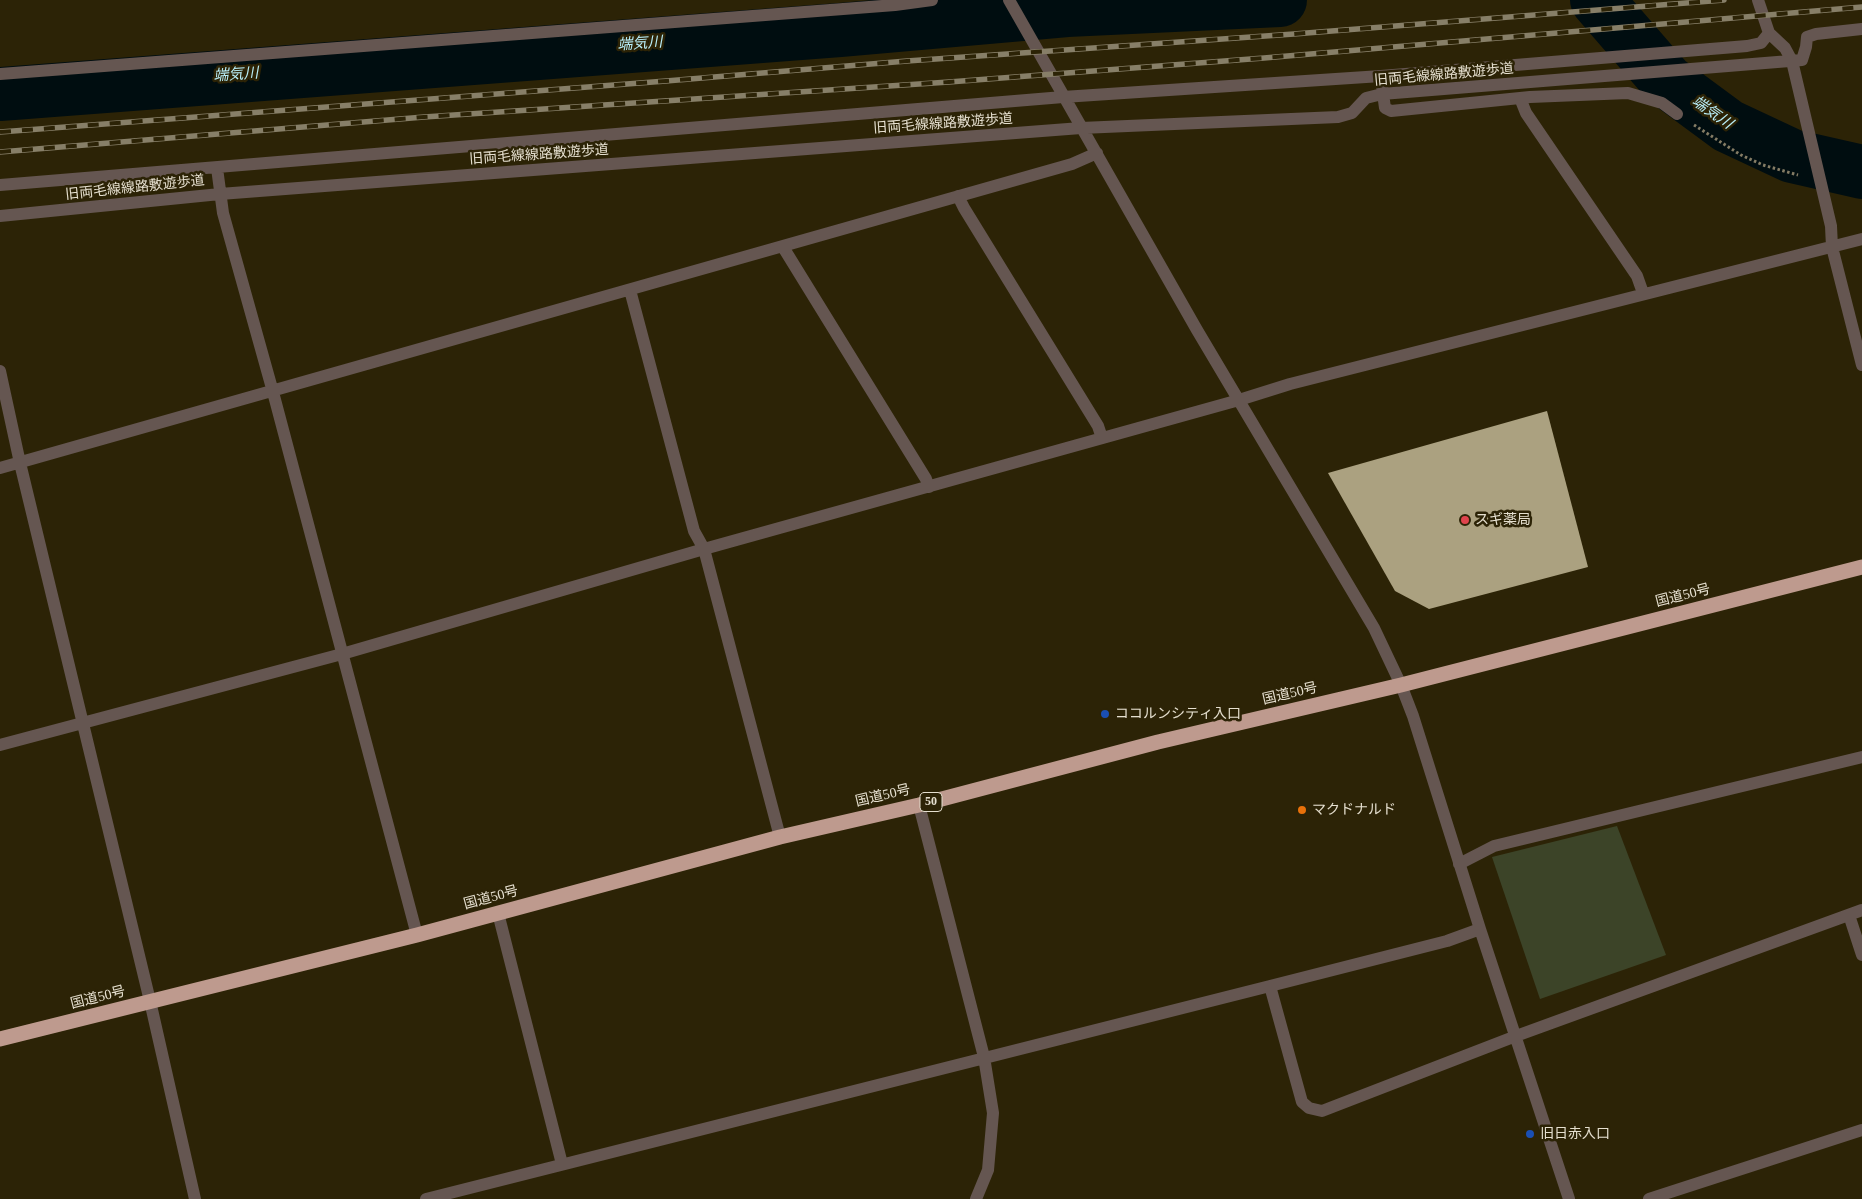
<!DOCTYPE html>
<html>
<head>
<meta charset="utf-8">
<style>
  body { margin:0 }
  canvas { display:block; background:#2c2306 }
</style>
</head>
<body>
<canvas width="1862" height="1199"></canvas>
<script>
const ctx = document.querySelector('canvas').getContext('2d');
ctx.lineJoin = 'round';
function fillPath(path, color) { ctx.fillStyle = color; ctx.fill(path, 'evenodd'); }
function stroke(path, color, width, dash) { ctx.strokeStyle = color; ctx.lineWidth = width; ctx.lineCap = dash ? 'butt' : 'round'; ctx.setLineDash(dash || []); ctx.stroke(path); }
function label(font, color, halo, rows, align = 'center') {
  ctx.font = font + ' "Times New Roman","Noto Sans JP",serif'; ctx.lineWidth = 5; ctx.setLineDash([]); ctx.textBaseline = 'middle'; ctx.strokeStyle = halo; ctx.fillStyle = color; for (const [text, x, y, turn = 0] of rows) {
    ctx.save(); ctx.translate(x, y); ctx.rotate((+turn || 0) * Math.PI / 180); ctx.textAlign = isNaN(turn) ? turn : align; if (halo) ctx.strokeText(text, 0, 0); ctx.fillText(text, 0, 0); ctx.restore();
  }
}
const green = new Path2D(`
  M1617,826L1666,955L1540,999L1492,857Z`);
const river = new Path2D(`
  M1597,0L1667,81L1728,126L1792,156L1862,172
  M0,94L840,30L1067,10L1280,0`);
const building = new Path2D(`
  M1547,411L1588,567L1429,609L1395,591L1328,473Z`);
const path = new Path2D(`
  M1694,125L1741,155L1763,165L1798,175`);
const minor = new Path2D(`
  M1009,0L1197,330L1374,628L1401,685L1413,716L1480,929L1569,1199
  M1769,33L1785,48L1792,61L1831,226L1832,247L1862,365
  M0,74L895,5L932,0
  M1382,86L1385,108L1391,111L1530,97L1628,93L1662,103L1677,114
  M1520,98L1526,113L1637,276L1643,293
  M217,168L223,213L273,392L417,935
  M0,185L1063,97L1381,76L1747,46L1761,43L1769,33L1758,0
  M958,196L964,208L1098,426L1102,438
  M0,216L220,194L1081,128L1338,117L1352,113L1366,98L1382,94L1802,60L1806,47L1807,37L1816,34L1862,29
  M783,247L926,479L929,487
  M630,290L694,531L704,549L780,837
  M0,371L20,463L150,1001L195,1199
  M0,468L1072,164L1097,153
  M0,745L342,654L704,549L1239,400L1290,384L1862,239
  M919,805L984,1057L993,1113L988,1170L976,1199
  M1459,864L1494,846L1862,757
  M498,913L562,1164
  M1849,915L1862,955
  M1270,986L1302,1102L1309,1108L1322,1111L1516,1036L1862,910
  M426,1199L1270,986L1447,941L1480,929
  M1649,1199L1862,1130`);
const highway = new Path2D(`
  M0,1039L417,935L780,837L919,805L1158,742L1401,685L1862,567`);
const rail = new Path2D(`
  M0,132L666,81L907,61L1294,34L1724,0
  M0,152L424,117L949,82L1264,58L1862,7`);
const markers = [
  [1465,520,5,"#e0444e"],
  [1105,714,5,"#1a4fb4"],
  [1302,810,5,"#e8710a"],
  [1530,1134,5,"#1a4fb4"]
];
const shields = [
  [931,802,22]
];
const shieldNames = [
  ["50",931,802]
];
const streetNames = [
  ["旧両毛線線路敷遊歩道",1444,75,-5],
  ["旧両毛線線路敷遊歩道",943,124,-4],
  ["旧両毛線線路敷遊歩道",539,155,-4],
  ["旧両毛線線路敷遊歩道",135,188,-6],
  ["国道50号",1683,596,-14],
  ["国道50号",1290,694,-13],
  ["国道50号",883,796,-13],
  ["国道50号",491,898,-15],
  ["国道50号",98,998,-14]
];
const poiNames = [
  ["スギ薬局",1475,520],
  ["ココルンシティ入口",1115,714],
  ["マクドナルド",1312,810],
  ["旧日赤入口",1540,1134]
];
const waterNames = [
  ["端気川",640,44,-4],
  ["端気川",236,75,-4],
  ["端気川",1712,113,35]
];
fillPath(green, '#3c4428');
stroke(river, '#000d10', 54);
fillPath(building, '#aba180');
stroke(path, '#847c65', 3, [2.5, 2.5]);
stroke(minor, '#655651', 12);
stroke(highway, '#be9a8e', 15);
stroke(rail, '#877f68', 5.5);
stroke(rail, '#2c2306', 4, [11]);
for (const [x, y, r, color] of markers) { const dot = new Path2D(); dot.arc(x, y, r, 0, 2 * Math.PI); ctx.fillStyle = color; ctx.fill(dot); stroke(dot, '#2c2306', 2); }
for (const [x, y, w] of shields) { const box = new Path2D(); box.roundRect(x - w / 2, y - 9.5, w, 19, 4); ctx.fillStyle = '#2c2306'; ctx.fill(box); stroke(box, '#e5dfcf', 1); }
label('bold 12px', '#e5dfcf', null, shieldNames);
label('14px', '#e5dfcf', '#2c2306', streetNames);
label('14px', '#e5dfcf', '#2c2306', poiNames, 'left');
label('italic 15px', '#b9effa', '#2c2306', waterNames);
</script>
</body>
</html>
